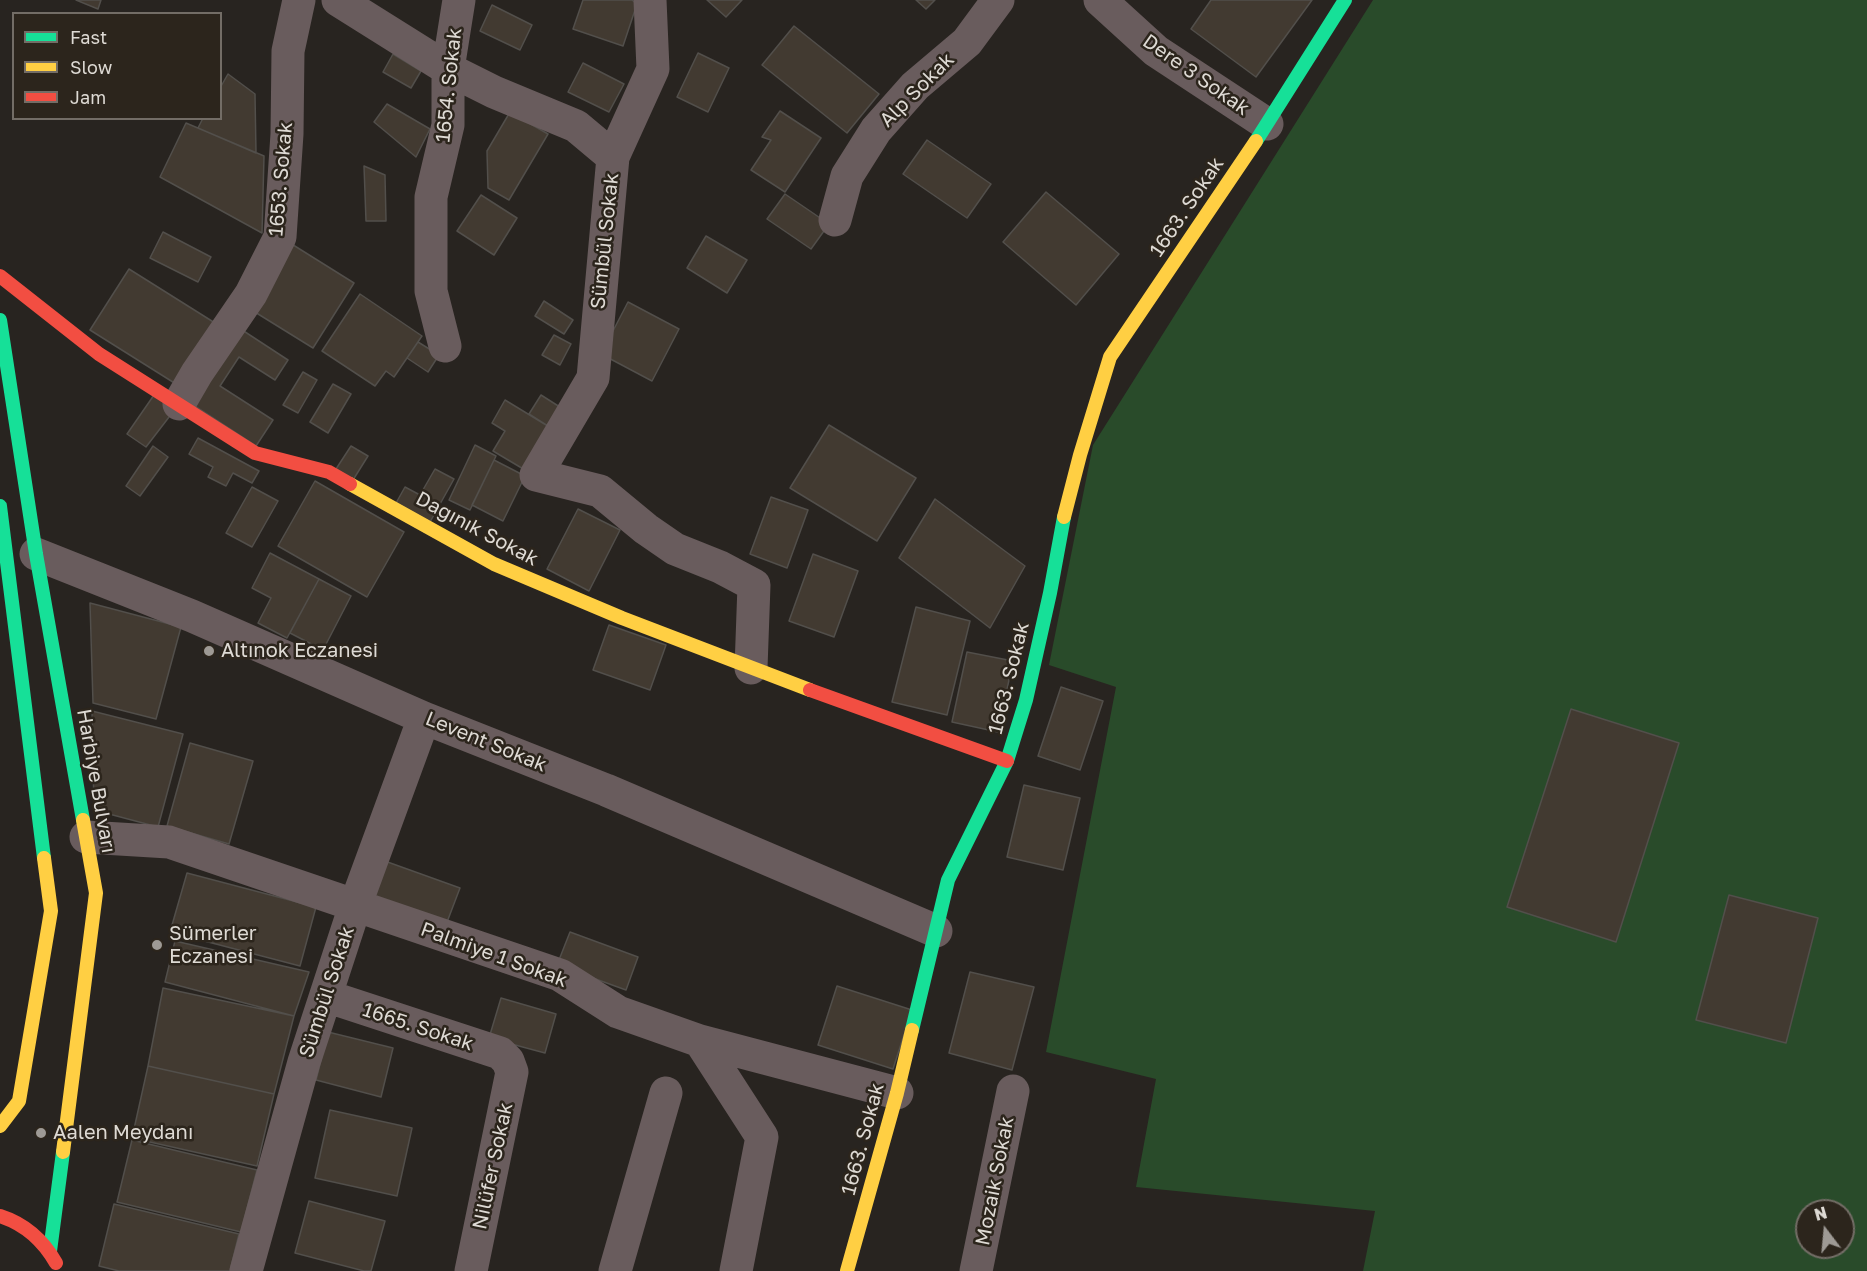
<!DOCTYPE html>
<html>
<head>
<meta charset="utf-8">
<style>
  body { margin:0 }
  #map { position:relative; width:1867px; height:1271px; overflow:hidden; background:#282420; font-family:"Golos Text",sans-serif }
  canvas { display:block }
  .legend { position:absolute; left:12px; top:12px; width:210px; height:108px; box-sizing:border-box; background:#2c251c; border:2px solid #736d66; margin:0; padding:8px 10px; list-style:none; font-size:18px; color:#dedad4 }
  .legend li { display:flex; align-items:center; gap:12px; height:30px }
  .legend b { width:30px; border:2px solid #736d66 }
  .north { position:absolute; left:1795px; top:1199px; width:60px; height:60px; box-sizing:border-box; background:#2c251c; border:2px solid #736d66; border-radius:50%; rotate:344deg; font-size:16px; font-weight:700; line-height:24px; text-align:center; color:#dedad4 }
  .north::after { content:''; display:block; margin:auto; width:21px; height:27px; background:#9e9a95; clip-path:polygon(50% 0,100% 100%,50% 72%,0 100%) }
</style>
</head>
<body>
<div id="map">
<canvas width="1867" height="1271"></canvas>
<ul class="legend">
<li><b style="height:8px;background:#16e098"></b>Fast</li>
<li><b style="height:8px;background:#ffcf43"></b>Slow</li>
<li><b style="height:8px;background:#f24e42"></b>Jam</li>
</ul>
<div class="north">N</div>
</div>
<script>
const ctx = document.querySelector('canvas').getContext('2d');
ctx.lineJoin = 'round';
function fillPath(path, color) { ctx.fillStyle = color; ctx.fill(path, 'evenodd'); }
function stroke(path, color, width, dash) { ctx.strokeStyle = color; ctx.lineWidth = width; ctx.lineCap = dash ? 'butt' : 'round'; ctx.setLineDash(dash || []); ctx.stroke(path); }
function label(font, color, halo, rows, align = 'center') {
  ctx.font = font + ' "Golos Text",sans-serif'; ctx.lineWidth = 5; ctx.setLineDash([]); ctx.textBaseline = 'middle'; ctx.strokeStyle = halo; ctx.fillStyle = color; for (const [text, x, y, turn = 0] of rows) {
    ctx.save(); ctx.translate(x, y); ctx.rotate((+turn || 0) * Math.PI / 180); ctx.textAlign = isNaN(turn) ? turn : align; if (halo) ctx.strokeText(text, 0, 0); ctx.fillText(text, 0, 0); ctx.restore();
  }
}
const green = new Path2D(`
  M1373,0H1867V1271H1363L1375,1211L1136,1187L1156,1079L1046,1052L1116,687L1049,665L1093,445ZM1807,1211H1843V1247H1807Z`);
const building = new Path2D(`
  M76,0H101L98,9Z
  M583,0H632L637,4L623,46L573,29Z
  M707,0H742L726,17Z
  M916,0H935L926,9Z
  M1211,0H1312L1256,77L1191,29Z
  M492,5L532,25L520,50L480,31Z
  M794,26L879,94L847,133L762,65Z
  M698,53L729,68L708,112L677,97Z
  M393,54L421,71L411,88L383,72Z
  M583,63L624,84L609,112L568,92Z
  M228,74L255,94L256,153L198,128L203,118H220V88Z
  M387,104L430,129L416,157L374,122Z
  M780,111L821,138L785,192L751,170L771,140L762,137Z
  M510,112L548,134L509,200L488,188L487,151Z
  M186,123L264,156L262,233L160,177Z
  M927,140L991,184L967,218L903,174Z
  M364,166L385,175L386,221H366Z
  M1046,192L1119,254L1076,305L1003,242Z
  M785,194L829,224L811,249L767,219Z
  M481,195L517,218L494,255L457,231Z
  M163,232L211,257L198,282L150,258Z
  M706,236L747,260L727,293L687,268Z
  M290,243L354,283L313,348L250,309Z
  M129,269L215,323L176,384L90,330Z
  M360,294L422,336L394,377L386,371L375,386L322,351Z
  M544,301L573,320L564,334L535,316Z
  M628,302L679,329L652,381L601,354Z
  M236,326L288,360L275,380L239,357L220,386L273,420L256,446L187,401Z
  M554,335L571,344L560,365L542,355Z
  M418,342L439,355L428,372L407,358Z
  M303,372L317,380L298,413L283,405Z
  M333,384L351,394L328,433L310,422Z
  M154,395L176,408L146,447L127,434Z
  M541,395L563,409L551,428L529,414Z
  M505,400L551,428L525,470L493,451L505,431L492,423Z
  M829,425L916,478L877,541L790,488Z
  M198,438L259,471L252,483L233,473L226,486L208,477L213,467L189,454Z
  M475,445L496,456L470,510L449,500Z
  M153,446L168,457L140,496L126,486Z
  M351,446L368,456L353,480L336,469Z
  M494,460L525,476L503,521L472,505Z
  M435,469L454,479L430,522L396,503L405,487L420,495Z
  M315,481L404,532L367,597L278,546Z
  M252,487L278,501L252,547L226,533Z
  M771,497L808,510L787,568L750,554Z
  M935,499L1025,566L990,628L899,558Z
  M578,509L620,530L589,591L547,569Z
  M270,553L319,579L287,638L258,623L271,598L252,588Z
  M813,554L858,571L834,637L789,621Z
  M319,579L351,596L323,650L290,633Z
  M90,603L181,627L156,719L93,703Z
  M916,607L970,621L947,715L892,702Z
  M609,625L666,645L650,690L593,670Z
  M967,652L1013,661L998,732L952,722Z
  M1061,687L1103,701L1080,770L1038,756Z
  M1571,709L1679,743L1616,942L1507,907Z
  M92,711L183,734L158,827L94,810Z
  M190,743L253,761L229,844L167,826Z
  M1024,785L1080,798L1063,870L1007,857Z
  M382,860L460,888L444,930L367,902Z
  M187,873L316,907L300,966L170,932Z
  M1729,895L1818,918L1786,1043L1696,1020Z
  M570,932L638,957L626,990L557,965Z
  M175,941L309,972L294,1016L165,982Z
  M970,972L1034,987L1012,1070L949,1053Z
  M837,986L912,1010L893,1069L818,1045Z
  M163,988L294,1016L274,1094L148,1066Z
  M501,998L556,1014L545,1053L489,1038Z
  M328,1032L393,1048L381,1097L316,1080Z
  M148,1066L274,1094L257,1166L132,1138Z
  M330,1110L412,1128L397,1196L315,1178Z
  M132,1140L257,1170L241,1232L117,1202Z
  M309,1201L385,1221L371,1271H364L295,1253Z
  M114,1204L239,1234L230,1271H119L99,1266Z`);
const street = new Path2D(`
  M338,0L448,69L494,92L576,126L613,157
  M650,0L653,69L613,157L593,378L536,475L600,491L646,529L675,549L720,567L754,585L751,668
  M1100,0L1156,51L1267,124
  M835,220L847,176L876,130L915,86L967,42L998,0
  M445,346L431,291V197L448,125V69L459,0
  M179,404L197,373L251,294L280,237L287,134L288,51L299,0
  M36,554L192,616L424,718L606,790L936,931
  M86,837L169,842L560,975L618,1012L700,1041L897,1093
  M326,996L500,1053L508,1061L512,1072L471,1271
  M700,1041L762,1137L736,1271
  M246,1271L304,1062L355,906L424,718
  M615,1271L666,1093
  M976,1271L1013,1091`);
const fast = new Path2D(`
  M1256,141L1345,0
  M0,320L36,554L83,820
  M0,506L44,858
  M912,1030L948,880L1007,761L1026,700L1050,593L1064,517
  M50,1251L63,1152`);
const slow = new Path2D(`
  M350,484L494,564L622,618L810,690
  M1064,517L1080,455L1110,357L1256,141
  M0,1126L19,1101L51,911L44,858
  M63,1152L96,893L83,820
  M847,1271L897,1093L912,1030`);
const jam = new Path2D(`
  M0,276L99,354L255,453L329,472L350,484
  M810,690L1007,761
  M0,1216C25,1224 43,1240 56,1263`);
const markers = [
  [209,651,6,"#9e9a95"],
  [157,945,6,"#9e9a95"],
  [41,1133,6,"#9e9a95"]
];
const streetNames = [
  ["Dere 3 Sokak",1196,75,35],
  ["1654. Sokak",449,85,-84],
  ["Alp Sokak",917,90,-45],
  ["1653. Sokak",281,179,-85],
  ["1663. Sokak",1187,207,-56],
  ["Sümbül Sokak",605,241,-84],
  ["Dağınık Sokak",477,529,28],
  ["1663. Sokak",1009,678,-76],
  ["Levent Sokak",486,742,22],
  ["Harbiye Bulvarı",96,781,80],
  ["Palmiye 1 Sokak",494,955,20],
  ["Sümbül Sokak",327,992,-72],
  ["1665. Sokak",418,1027,18],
  ["1663. Sokak",863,1139,-75],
  ["Nilüfer Sokak",493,1166,-78],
  ["Mozaik Sokak",995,1181,-79]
];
const poiNames = [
  ["Altınok Eczanesi",221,651],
  ["Sümerler",169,934],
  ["Eczanesi",169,957],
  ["Aalen Meydanı",53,1133]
];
fillPath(green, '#294b2a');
fillPath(building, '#423a31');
stroke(building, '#524f4b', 1.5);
stroke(street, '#695c5d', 33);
stroke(fast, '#16e098', 14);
stroke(slow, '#ffcf43', 14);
stroke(jam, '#f24e42', 14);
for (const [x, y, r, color] of markers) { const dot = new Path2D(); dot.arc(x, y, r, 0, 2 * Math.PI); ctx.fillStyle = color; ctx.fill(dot); stroke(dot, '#2c251c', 2); }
label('20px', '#dedad4', '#2c251c', streetNames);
label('20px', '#dedad4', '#2c251c', poiNames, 'left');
</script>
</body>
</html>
